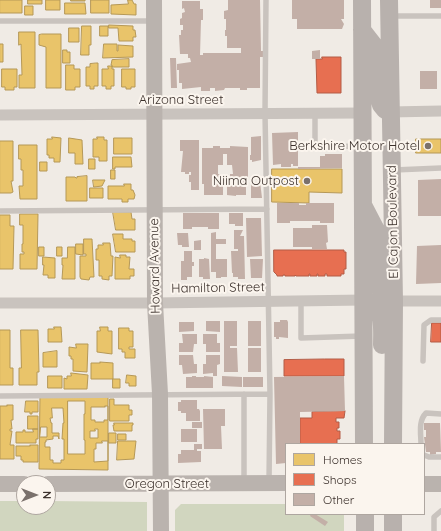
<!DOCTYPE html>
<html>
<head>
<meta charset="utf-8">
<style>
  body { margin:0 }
  #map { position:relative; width:441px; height:531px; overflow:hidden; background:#f0ebe5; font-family:Quicksand,sans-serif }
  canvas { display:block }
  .legend { position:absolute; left:285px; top:443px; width:140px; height:72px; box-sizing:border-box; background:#fbf5ee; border:1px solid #aea6a0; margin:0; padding:5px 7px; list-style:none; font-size:12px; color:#3b302b }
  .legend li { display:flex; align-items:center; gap:8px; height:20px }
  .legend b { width:20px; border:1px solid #aea6a0 }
  .north { position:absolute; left:16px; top:475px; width:40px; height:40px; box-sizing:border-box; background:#fbf5ee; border:1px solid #aea6a0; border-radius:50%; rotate:90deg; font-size:11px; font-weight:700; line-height:16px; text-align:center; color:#3b302b }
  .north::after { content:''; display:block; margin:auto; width:14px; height:18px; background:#7a716c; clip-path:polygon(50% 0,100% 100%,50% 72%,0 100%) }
</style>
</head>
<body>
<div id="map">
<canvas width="441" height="531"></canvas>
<ul class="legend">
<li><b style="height:11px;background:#e9c46a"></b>Homes</li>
<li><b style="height:11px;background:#e76f51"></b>Shops</li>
<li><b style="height:11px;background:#c3afa7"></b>Other</li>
</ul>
<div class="north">N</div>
</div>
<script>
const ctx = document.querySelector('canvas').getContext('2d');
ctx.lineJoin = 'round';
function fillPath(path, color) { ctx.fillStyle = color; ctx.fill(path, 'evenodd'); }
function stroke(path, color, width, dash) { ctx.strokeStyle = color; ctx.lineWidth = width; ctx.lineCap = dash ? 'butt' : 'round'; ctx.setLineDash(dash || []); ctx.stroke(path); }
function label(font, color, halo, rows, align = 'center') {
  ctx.font = font + ' Quicksand,sans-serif'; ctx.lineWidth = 4; ctx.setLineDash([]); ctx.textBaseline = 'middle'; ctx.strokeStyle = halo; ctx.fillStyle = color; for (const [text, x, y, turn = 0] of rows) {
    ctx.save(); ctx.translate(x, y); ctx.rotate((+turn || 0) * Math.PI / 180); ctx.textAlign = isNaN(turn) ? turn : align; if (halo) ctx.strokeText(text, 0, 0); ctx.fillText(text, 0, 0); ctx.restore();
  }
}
const green = new Path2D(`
  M0,501H24V507H48V501L147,502V531H0Z
  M181,504H286V514H344V531H175V510Z`);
const homes = new Path2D(`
  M0,0H22V13H0Z
  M28,0H42V4H28Z
  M46,0H60V10H46Z
  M71,0H85V1H71Z
  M91,0H109V13H91Z
  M128,0H132L134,4H136V15L111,14V5L128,4Z
  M65,3H85L86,14H65Z
  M25,6H33V15H25Z
  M109,25L133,26V30H135L136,37H133V41H119L118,28H109Z
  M82,26H91V45H89V55H81Z
  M100,26H108V36H100Z
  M69,28H79V42H69Z
  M19,32H35V88H19V75H22L21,44L19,45Z
  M42,34H61V88H46V47L39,45V35Z
  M0,44H3V62H0Z
  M104,44H117V51H118V45L133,46V57L103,58Z
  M63,50H67V52H70V63H63Z
  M129,59V67H112V65H111L112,60Z
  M96,63H98V86H94V89H90V86H86V67H90V64Z
  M66,65H74V69H80V87H75V90H66Z
  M108,66H112V69H114V86H111V89H106V86H102V69H108Z
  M2,69H17V87H14V90H5V87H2Z
  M122,69H135V87H131V89H126V87H122Z
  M52,137L61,138L60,162H54V158H49V155H47V139H52Z
  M97,137H104V140H107V161H99V157H93V139H97Z
  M69,138L82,140L83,164H75V153H69Z
  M114,138H132V154H114Z
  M416,139H441V153H416Z
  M0,141H13V181H11L13,192L11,193H0Z
  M19,145H37V199H20L19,186H23V170H21V159H19Z
  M113,157H131L132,167H115V169H113Z
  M89,159H95V169H89Z
  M40,162H47V171H40Z
  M272,169H342V193L309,192V203L272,202Z
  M111,170H115V179H111Z
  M87,176V201H66V177H75L76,178H77V177Z
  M93,180H105L102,186L94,187Z
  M124,184H131V190H133L135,195L134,199H128V202H122V199H108V186H124Z
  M90,188H103V198H90Z
  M113,212H131L132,219H135V230H116Z
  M20,214H38L37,269H20V254H24V252H22V244H23V225H20Z
  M0,215H10V226H14L13,269H0Z
  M113,234H123V239H132V241H135V252H116Z
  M84,239H92L94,277H90L89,280L81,279L80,277V256H86V254H84Z
  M103,243H110L111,256H113L112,276H109V280L102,279V276H99V260H96V249H98V245H103Z
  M76,244H83V255L76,254Z
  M39,247H44V256H39Z
  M57,247H62V256H57Z
  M68,247H75V279H62L63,265H62V258H67Z
  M120,255H126V257H130L129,269H134V276H130V279H115V257L120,258Z
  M43,257L55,258V278H48V275H43L44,265H43Z
  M54,327H61L62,342H48V329H54Z
  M100,327H108V331H112V354L97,352V331H100Z
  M119,328H129V331H133V347H129V349H135V358H125V352H122V349H119Z
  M0,330H10V368H13V385H0Z
  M21,330H38L39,372H37V385H19V368H21Z
  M76,344H88L87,372L73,371V359H71V356H69V347L76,348Z
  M57,351V367H43V353Z
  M100,362L113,363V379H91V363H100Z
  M71,373L88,375L87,389H64V378L67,379V376H71Z
  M127,375L136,376V386H129V383H126Z
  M48,376H62V388H48Z
  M113,379H120V388H113Z
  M108,394V470L39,469L40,395Z
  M110,399H114V405H129V410H132V415H129V421H110Z
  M26,401H38V412H32V414H30V412H25Z
  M68,401H85V414H84V440H85V454H68Z
  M7,405H13V420H11L12,429H10V431H12L10,445H14V459H0V406H7Z
  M105,406H108V420H104V422H95V420H91V407H105Z
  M52,408H63L64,423H63L62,439H64V460H61V463H53V460H50V447H45V442H46V440L53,439V436H58L59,439V433H52V423H51L50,418H52Z
  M28,416H38V429H28Z
  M114,423H133V425H132V431H114L113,425H114Z
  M41,427H47V437H40Z
  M33,429H38V439H36V443H16V432H23V430H25V432H33Z
  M95,429H98V438H90V431H95Z
  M109,433H116V443H109Z
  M118,434H126V440H118Z
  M102,441H108V461L94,462V449H96V443H102Z
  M118,441H136L134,459L117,460Z
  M30,445H38V462H23V460H21V456H16V446H30Z`);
const shops = new Path2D(`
  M322,57H341V93H317L316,59H322Z
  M274,250H344V252H346V269H344V274H341V276H327V274H325V276H318V274H317V276H310V274H309V276H296L295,275V276H285V275H283V276H277V275L274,272Z
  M432,323H441V342H431Z
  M325,359H344V376H284V360Z
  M345,411L344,418H336V422H339V428H337V431H340V439H337V444H300V418H312V412Z`);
const building = new Path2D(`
  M228,0H260L261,51H263V57H260V88H247V90H240V88H225L224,90L215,91V88H210V91H201V87L182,89V83H179V70H177V64L191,62L190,58H188V54H180L179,35H181V30H183V25H180V19L182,18V13L185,12L184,8L182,9V1H200V9H203V20H201L200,55H203V53H241V48H227V36H225V30H226V19H224V11L228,10Z
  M292,0H344V19H341L344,24L342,29H297V19H292Z
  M430,0H441V8H430Z
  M320,50V59H312V51Z
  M170,58H176L177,88H171Z
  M420,71H437V89H420Z
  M298,132V166H293V164H291V167H281V164L273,165L272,133Z
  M261,136V160L252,162V160H250V155H251V137Z
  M180,140H199V190H191V182H189V175H191V172H189V174H185V172H181L183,151H180Z
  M213,146H220V148H230V146L248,147V184H246V195H236V196L227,195V180H230V174H233L232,165H227V154H223V165H218V174H221V180H223V195H204V184H202V148H213Z
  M325,154H342V168L298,169V167H320V156H325Z
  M441,179V216H418V180Z
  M258,181H260L262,198H251V182H258Z
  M277,203H299V205H306V203H334V223H320V221H290V223H277Z
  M183,213H219V229H208V227H192V229H183Z
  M229,213H243V226H235V224H229Z
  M246,218H261L262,256L247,257Z
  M312,225H327L328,242L326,243L327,249H312V247H293V228H312Z
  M234,230H243L240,236H244L245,279H238V277H233V273H232L231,251H238V249H234Z
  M216,232V239H226V244H216V259H227V277H221V278H216V272H211V233Z
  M177,233H188L189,247H182V245H178Z
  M201,240V250H194V241Z
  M441,245V283L416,284L417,246Z
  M184,251H192V262H194V266H192V277H187V280H181V261H184Z
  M204,258L209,259L210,279H203V277H199V259H204Z
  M250,259H263L262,278H251Z
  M280,320H287L288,322V338L279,337V339H276V337H274V322H280Z
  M206,321H220V332L206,331Z
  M224,321H237V346H230V348H237L238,372H224Z
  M248,321H261V346H248Z
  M179,322H194V331L179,332Z
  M182,334H197V344H194L193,352H179V343H183Z
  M203,334H217V343H220V352H206V344H203Z
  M248,348H261V372H248Z
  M179,355H193L194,364H197V373L183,374L182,365H179Z
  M206,355H220V364L217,365V376H213V373L203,374V364H206Z
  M192,376H196V377H204V376L213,377V388H186V377H192Z
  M222,376L242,377V387L222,386Z
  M344,376L345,411L300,412V444H286V463L276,464L274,377Z
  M243,377H263V387H243Z
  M181,400H197V409H199L200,411V421H186V413H181V411H178V402H181Z
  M203,409H225V426H221L222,449H204Z
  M192,422H202V428H192Z
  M424,423H440L441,452H436V454L430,455V452H426L424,437H426V430H424Z
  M181,429H197V442H181Z
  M194,444H202V449H197V451H201V462L178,463V454H181V450H194Z
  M311,514H315L328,522L325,526L310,516Z`);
const lane = new Path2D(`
  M266,0L265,113L270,394
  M392,16H441
  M0,21H154
  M315,113V147L361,146
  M394,170L441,168
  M0,211L267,209
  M301,301V338L362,336
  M423,361L424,325L431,320H441
  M0,396L270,394L269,482
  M421,444C421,434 418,421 426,413L441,414
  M424,455L429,457H441
  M244,482V394
  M434,531V517L441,511`);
const street = new Path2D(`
  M390,112L441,111
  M0,115L362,113
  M394,301H441
  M0,303H155L364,300`);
const secondary = new Path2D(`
  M154,0L155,303L160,394L161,531
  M0,484H24
  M48,484L286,483
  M424,484H441`);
const primary = new Path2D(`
  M362,0L364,444
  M389,0L394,301L393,444
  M362,30L376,48L375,83L381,105L385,110L390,112
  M364,207L377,232L376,276L379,287L384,296L394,301
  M364,300C367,302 372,302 375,305C384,312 382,335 382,345
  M365,514V531
  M393,514V531`);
const markers = [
  [428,146,4,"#7a716c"],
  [307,181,4,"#7a716c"]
];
const streetNames = [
  ["Arizona Street",181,100],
  ["El Cajon Boulevard",393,222,-91],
  ["Howard Avenue",155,266,-91],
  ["Hamilton Street",218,288,-1],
  ["Oregon Street",167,484]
];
const poiNames = [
  ["Berkshire Motor Hotel",420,146],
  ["Niima Outpost",299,181]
];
fillPath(green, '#d1d6bf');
fillPath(homes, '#e9c46a');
stroke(homes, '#b59857', 1);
fillPath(shops, '#e76f51');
stroke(shops, '#b35c46', 1);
fillPath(building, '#c3afa7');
stroke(lane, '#c9c3be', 5.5);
stroke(street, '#c9c3be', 11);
stroke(secondary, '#bab3ae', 16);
stroke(primary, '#b8b1ad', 18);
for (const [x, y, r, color] of markers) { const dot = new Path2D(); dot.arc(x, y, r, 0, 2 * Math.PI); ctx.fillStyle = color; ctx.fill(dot); stroke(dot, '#fbf5ee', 1.5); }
label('13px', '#3b302b', '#fbf5ee', streetNames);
label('13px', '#3b302b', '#fbf5ee', poiNames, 'right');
</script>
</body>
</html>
